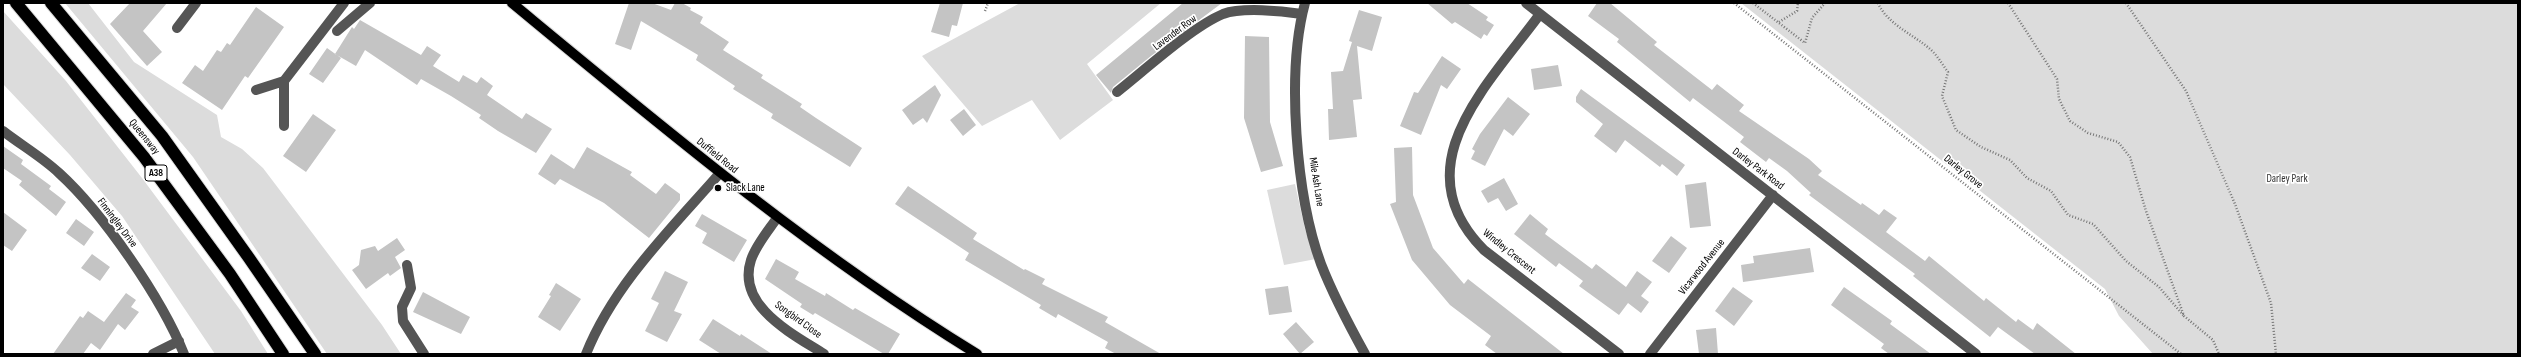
<!DOCTYPE html>
<html>
<head>
<meta charset="utf-8">
<style>
  body { margin:0 }
  #map { position:relative; width:2521px; height:357px; overflow:hidden; background:#fff; font-family:"Sofia Sans Condensed",sans-serif }
  canvas { display:block }
  .frame { position:absolute; inset:0; border:4px solid #000; pointer-events:none }
</style>
</head>
<body>
<div id="map">
<canvas width="2521" height="357"></canvas>
<div class="frame"></div>
</div>
<script>
const ctx = document.querySelector('canvas').getContext('2d');
ctx.lineJoin = 'round';
function fillPath(path, color) { ctx.fillStyle = color; ctx.fill(path, 'evenodd'); }
function stroke(path, color, width, dash) { ctx.strokeStyle = color; ctx.lineWidth = width; ctx.lineCap = dash ? 'butt' : 'round'; ctx.setLineDash(dash || []); ctx.stroke(path); }
function label(font, color, halo, rows, align = 'center') {
  ctx.font = font + ' "Sofia Sans Condensed",sans-serif'; ctx.lineWidth = 3.5; ctx.setLineDash([]); ctx.textBaseline = 'middle'; ctx.strokeStyle = halo; ctx.fillStyle = color; for (const [text, x, y, turn = 0] of rows) {
    ctx.save(); ctx.translate(x, y); ctx.rotate((+turn || 0) * Math.PI / 180); ctx.textAlign = isNaN(turn) ? turn : align; if (halo) ctx.strokeText(text, 0, 0); ctx.fillText(text, 0, 0); ctx.restore();
  }
}
const green = new Path2D(`
  M65,3H88L134,62L217,115L221,137L242,149L263,168L382,325L401,354H327L193,157Z
  M1020,3H1161L1087,64L1113,100L1060,140L1032,100L982,126L922,56Z
  M1741,3H2518V354H2153L2119,316L2105,289Z
  M3,11L66,81L142,178L241,311L268,354H215L122,216L70,155L3,84Z
  M1295,184L1305,229L1316,259L1284,265L1267,190Z`);
const building = new Path2D(`
  M130,3H167L143,31L162,52L147,66L110,24Z
  M629,3H652L671,10L675,3H682L691,8L690,10L703,17L700,23L729,42L723,50L763,75L761,78L802,104L800,107L816,118L862,148L850,167L771,118L773,114L733,89L735,86L696,60L698,55L641,21L631,50L615,44Z
  M940,3H963L957,26L952,25L949,37L931,32Z
  M1183,3H1222L1151,56L1113,87L1111,93L1096,75Z
  M1427,3H1467L1488,17L1486,20L1494,25L1487,36L1484,34L1481,39L1455,22L1452,24Z
  M1597,3H1610L1657,42L1654,45L1712,90L1717,84L1744,105L1739,111L1809,159L1822,171L1818,175L1861,205L1862,203L1879,215L1884,209L1897,218L1886,232L1925,261L1929,256L1984,301L1986,298L2016,322L2018,319L2033,330L2037,323L2076,354H2035L1998,327L1990,337L1913,276L1915,274L1809,195L1811,193L1787,171L1769,158L1766,162L1740,142L1744,137L1693,98L1690,102L1617,42L1619,39L1588,16Z
  M256,7L284,27L248,78L245,76L222,110L182,83L195,65L203,71L217,50L221,52L227,43L230,45Z
  M1359,10L1382,17L1372,51L1357,46L1362,99L1353,100L1357,137L1329,140L1328,109H1333L1331,72L1343,71L1352,42L1349,41Z
  M360,20L421,55L427,46L441,55L433,66L459,82L463,75L477,83L481,77L493,86L487,95L522,119L526,113L552,129L536,153L498,131L479,118L481,115L451,96L421,79L417,85L365,50L356,66L335,54L352,27L354,29Z
  M1245,36L1269,37L1270,122L1283,166L1261,172L1244,118Z
  M327,48L341,58L323,83L309,74Z
  M1442,56L1461,69L1447,89L1441,85L1421,135L1400,126L1414,92L1418,93Z
  M1558,65L1562,86L1534,90L1531,69Z
  M935,85L941,95L927,123L923,118L913,125L902,110Z
  M1581,89L1685,165L1677,176L1662,164L1660,167L1625,140L1616,153L1594,136L1603,124L1576,102V97Z
  M1508,97L1530,114L1513,136L1504,129L1485,166L1471,159L1475,151L1472,149L1480,134Z
  M964,109L976,125L963,136L950,120Z
  M313,114L336,130L306,172L283,156Z
  M3,146L23,160L21,164L51,186L49,189L66,202L56,216L19,185L22,181L3,168Z
  M587,147L632,172L630,175L656,194L665,183L680,194V200L649,238L604,203L560,179L555,185L538,174L551,154L574,169Z
  M1412,147L1413,195L1433,248L1464,284L1468,279L1564,354H1497L1485,345L1491,336L1450,305L1412,260L1390,204L1396,202L1394,148Z
  M1504,178L1518,204L1506,211L1498,198L1488,203L1481,191Z
  M1706,182L1711,226L1690,228L1685,185Z
  M908,186L977,233L973,239L1024,270L1025,269L1045,279L1042,284L1108,317L1105,322L1161,354H1116L1105,348L1108,342L1058,314L1056,318L1039,308L1041,305L965,260L969,253L895,204Z
  M3,212L27,230L12,251L3,245Z
  M702,214L747,240L734,262L702,243L707,233L695,226Z
  M1530,214L1548,229L1545,234L1592,269L1596,264L1626,287L1637,271L1652,282L1641,296L1649,302L1641,313L1628,303L1619,315L1579,286L1583,281L1559,263L1556,267L1514,234Z
  M76,219L94,232L84,246L66,233Z
  M1671,236L1687,248L1669,273L1652,261Z
  M397,238L405,250L395,257L401,268L390,276L388,273L366,289L352,270L359,265L361,250L375,246L378,251Z
  M1810,248L1814,272L1743,282L1741,265L1754,263L1753,256Z
  M92,254L110,267L100,281L81,268Z
  M776,259L799,272L795,279L825,296L826,293L853,310L855,308L900,334L888,354H884L815,313L813,315L800,307L802,304L765,279Z
  M665,271L688,282L674,311L682,314L667,342L645,331L659,303L651,299Z
  M556,283L581,299L560,331L538,317L551,296L549,295Z
  M1288,286L1292,312L1269,315L1265,289Z
  M1733,287L1753,301L1734,326L1715,311Z
  M1844,287L1892,321L1890,324L1931,354H1889L1881,348L1884,344L1831,305Z
  M423,292L470,317L461,334L413,312Z
  M126,293L136,300L131,307L139,312L125,330L118,324L100,350L91,343L83,354H53L80,316L83,318L88,311L104,322Z
  M713,319L740,336L741,334L772,354H721L699,340Z
  M1296,322L1314,342L1300,354L1283,334Z
  M1716,328L1718,354H1699L1696,330Z`);
const path = new Path2D(`
  M1734,3L2181,354
  M1753,3L1805,43L1812,18L1825,3
  M1878,3C1887,24 1914,35 1930,49C1937,55 1942,64 1948,72L1942,96L1956,130L1981,147L2010,160L2027,178L2051,191L2068,215L2093,224L2126,261L2159,287L2184,316
  M2008,3L2057,79L2059,99L2070,121L2088,133L2118,142L2130,157L2146,211L2184,316L2213,340L2219,354
  M2126,3L2186,91L2235,204L2271,303L2276,354
  M985,11L988,3
  M1779,22L1797,11L1798,3`);
const minor = new Path2D(`
  M1305,3C1286,73 1296,196 1321,264C1333,295 1349,325 1365,354
  M1526,3L1976,354
  M1540,14C1488,85 1401,166 1484,250L1619,354
  M177,28L196,3
  M337,31L370,3
  M284,81V126
  M256,90L284,81L344,3
  M1117,92C1145,70 1192,27 1223,14C1242,7 1282,11 1302,14
  M3,131C21,145 42,157 59,173C103,213 162,299 184,354
  M777,218C768,231 756,245 751,260C736,306 793,334 824,354
  M407,265L411,288L402,307L403,321L424,354
  M153,354L179,341
  M586,354C614,284 671,229 720,173
  M1650,354L1773,195`);
const major = new Path2D(`
  M512,3C662,127 811,252 977,354`);
const highway = new Path2D(`
  M16,3L144,157L230,274L283,354
  M51,3L162,136L249,258L315,354`);
const markers = [
  [718,188,4,"#000"]
];
const shields = [
  [156,173,22]
];
const shieldNames = [
  ["A38",156,173]
];
const streetNames = [
  ["Lavender Row",1175,33,-37],
  ["Queensway",144,137,51],
  ["Duffield Road",717,156,39],
  ["Darley Park Road",1758,169,37],
  ["Darley Grove",1963,172,39],
  ["Mile Ash Lane",1316,182,81],
  ["Finningley Drive",117,223,53],
  ["Windley Crescent",1509,252,39],
  ["Vicarwood Avenue",1702,267,-52],
  ["Songbird Close",798,320,36]
];
const parkNames = [
  ["Darley Park",2287,179]
];
const poiNames = [
  ["Slack Lane",726,188]
];
fillPath(green, '#dcdcdc');
fillPath(building, '#c4c4c4');
stroke(major, '#dbdbdb', 12);
stroke(highway, '#dbdbdb', 14);
stroke(path, '#777', 2.5, [1, 2]);
stroke(minor, '#555', 10);
stroke(major, '#000', 10);
stroke(highway, '#000', 12);
for (const [x, y, r, color] of markers) { const dot = new Path2D(); dot.arc(x, y, r, 0, 2 * Math.PI); ctx.fillStyle = color; ctx.fill(dot); stroke(dot, '#fff', 1.5); }
for (const [x, y, w] of shields) { const box = new Path2D(); box.roundRect(x - w / 2, y - 8, w, 16, 3); ctx.fillStyle = '#fff'; ctx.fill(box); stroke(box, '#000', 1); }
label('bold 10px', '#000', null, shieldNames);
label('11px', '#000', '#fff', streetNames);
label('11px', '#333', '#fff', parkNames);
label('11px', '#000', '#fff', poiNames, 'left');
</script>
</body>
</html>
